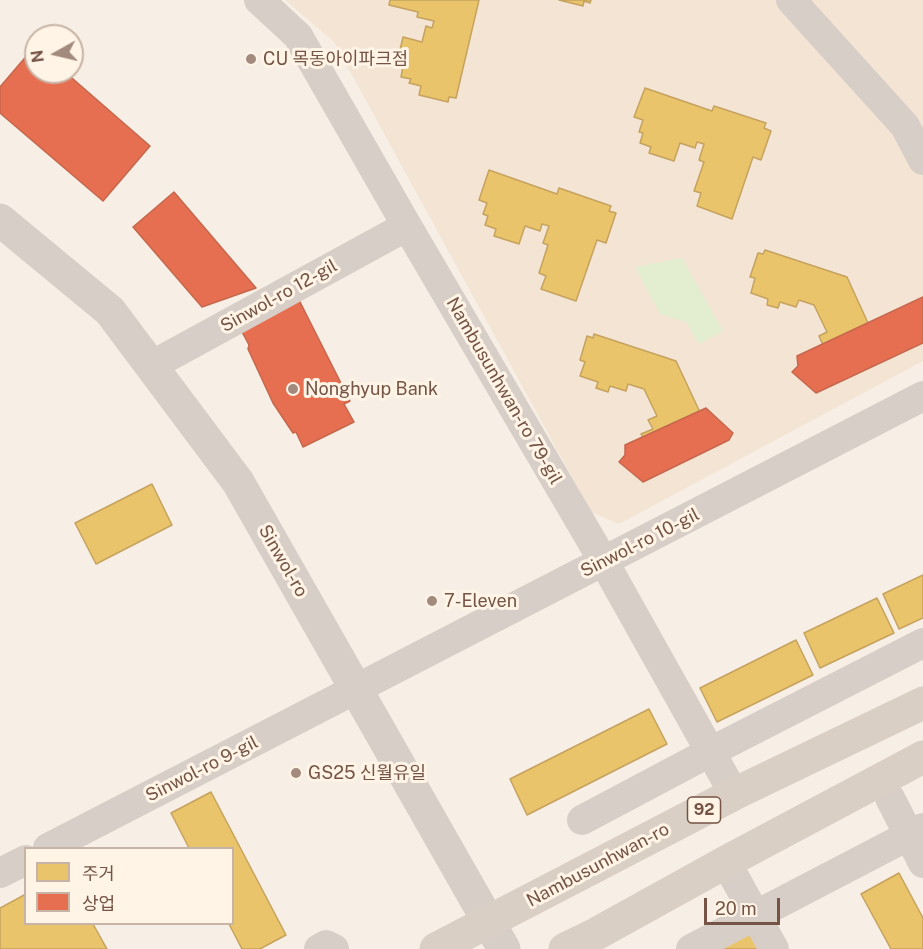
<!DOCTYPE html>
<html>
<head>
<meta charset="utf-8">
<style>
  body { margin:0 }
  #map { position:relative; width:923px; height:949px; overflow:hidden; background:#f7efe5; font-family:"Public Sans","Noto Sans KR",sans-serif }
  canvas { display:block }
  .legend { position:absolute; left:24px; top:847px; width:210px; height:78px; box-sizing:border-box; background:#fff4e6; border:2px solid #c8b4a6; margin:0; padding:8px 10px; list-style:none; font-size:18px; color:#755445 }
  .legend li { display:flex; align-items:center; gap:12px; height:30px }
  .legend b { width:30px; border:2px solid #c8b4a6 }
  .north { position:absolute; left:24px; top:24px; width:60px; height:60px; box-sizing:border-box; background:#fff4e6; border:2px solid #c8b4a6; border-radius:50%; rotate:262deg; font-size:16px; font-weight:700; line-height:24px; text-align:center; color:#755445 }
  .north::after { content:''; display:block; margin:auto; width:21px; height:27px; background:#a28a7d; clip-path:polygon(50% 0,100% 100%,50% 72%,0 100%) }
  .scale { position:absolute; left:704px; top:898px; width:76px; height:27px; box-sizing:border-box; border:3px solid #755445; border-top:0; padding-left:8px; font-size:18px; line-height:21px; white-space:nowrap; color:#755445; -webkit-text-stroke:4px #fff4e6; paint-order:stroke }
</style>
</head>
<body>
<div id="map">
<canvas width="923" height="949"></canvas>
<ul class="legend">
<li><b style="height:16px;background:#e9c46a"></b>주거</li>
<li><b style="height:16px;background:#e76f51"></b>상업</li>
</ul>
<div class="north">N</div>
<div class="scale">20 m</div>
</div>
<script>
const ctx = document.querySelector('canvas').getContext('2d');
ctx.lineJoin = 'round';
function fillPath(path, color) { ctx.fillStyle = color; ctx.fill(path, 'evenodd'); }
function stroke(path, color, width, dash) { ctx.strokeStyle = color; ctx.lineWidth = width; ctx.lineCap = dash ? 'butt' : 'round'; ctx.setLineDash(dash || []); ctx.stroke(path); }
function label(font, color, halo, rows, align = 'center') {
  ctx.font = font + ' "Public Sans","Noto Sans KR",sans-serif'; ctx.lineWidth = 6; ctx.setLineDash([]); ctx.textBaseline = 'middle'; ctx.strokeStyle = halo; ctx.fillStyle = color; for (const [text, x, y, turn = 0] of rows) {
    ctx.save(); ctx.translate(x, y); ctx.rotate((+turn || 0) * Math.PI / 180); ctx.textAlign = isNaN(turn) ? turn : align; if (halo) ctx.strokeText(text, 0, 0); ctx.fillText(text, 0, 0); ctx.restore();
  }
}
const residential = new Path2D(`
  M285,0H923V361L619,524L591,512L334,42Z`);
const green = new Path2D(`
  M682,258L723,331L699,344L686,322L660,314L635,267Z`);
const homes = new Path2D(`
  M390,0H479L456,98L449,97L448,102L419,95L421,86L409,83L411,79L401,77L403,65L397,63L403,37L422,42L426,26L432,28L434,21L417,17L418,12L389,5Z
  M559,0H591L590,3L584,1L583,6Z
  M645,88L712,111L714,106L766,123L764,128L771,131L761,160L753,157L732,219L697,206L701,193L694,191L704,162L699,160L704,144L697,142L695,148L680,143L674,161L649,153L651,147L640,143L643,133L639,132L643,120L634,117Z
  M489,170L557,194L559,188L611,206L609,211L616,213L606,243L597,240L576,301L541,289L546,276L539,273L548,245L543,243L549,226L542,224L540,231L525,226L519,244L494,236L496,229L485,225L488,216L483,214L487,203L479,200Z
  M765,250L847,277L883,356L848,373L837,349L815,359L811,351L823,345L819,336L827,332L814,305L799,300L796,307L780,302L778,308L767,305L768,299L751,293L755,278L750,277L758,253L763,254Z
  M594,334L676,361L713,440L677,456L666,432L645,442L641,434L653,429L648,420L657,416L644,389L628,384L626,391L610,386L608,392L596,388L598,382L580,376L585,362L580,360L587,336L593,338Z
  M152,484L172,525L96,564L75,523Z
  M923,575V618L899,629L883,594Z
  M877,598L894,633L820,668L804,633Z
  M796,640L813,675L717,722L700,688Z
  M649,709L667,744L527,815L510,779Z
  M211,792L286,935L260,949H242L229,924H232V848H189L171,813Z
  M899,873L923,918V949H891L861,894Z
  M26,894V924H93L107,949H0V908Z
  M751,931L760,949H717Z`);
const shops = new Path2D(`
  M35,46L36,72H65L150,146L103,201L0,113V87Z
  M174,192L256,288L202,307L133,227Z
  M296,294L350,401L344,404L354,422L303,447L296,432L293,433L273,403L248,349L249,345L241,330Z
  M923,297V343L816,393L792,372L798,366L797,356Z
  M706,408L733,433L729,440L643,482L619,462L625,455V445Z`);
const minor = new Path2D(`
  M259,0L298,36L407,226L604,562L734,794
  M791,0L905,126L923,160
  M151,366L407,226
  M890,798L923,863
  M582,820L710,752L923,643
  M48,848L923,396
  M726,862L774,949
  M0,873L26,860
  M319,949L326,945L334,949
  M691,949L923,828`);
const secondary = new Path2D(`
  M0,220L110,311L238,482L504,949`);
const primary = new Path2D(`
  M436,949L734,794L923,703
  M565,949L596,934L726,862L923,757`);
const markers = [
  [251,59,6,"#a28a7d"],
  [293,389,6,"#a28a7d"],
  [432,601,6,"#a28a7d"],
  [296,773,6,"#a28a7d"]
];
const shields = [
  [704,810,33]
];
const shieldNames = [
  ["92",704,810]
];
const poiNames = [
  ["CU 목동아이파크점",263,59],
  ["Nonghyup Bank",305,389],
  ["7-Eleven",444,601],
  ["GS25 신월유일",308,773]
];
const streetNames = [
  ["Sinwol-ro 12-gil",279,296,-29],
  ["Nambusunhwan-ro 79-gil",504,391,60],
  ["Sinwol-ro 10-gil",640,543,-27],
  ["Sinwol-ro",283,561,60],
  ["Sinwol-ro 9-gil",202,769,-27],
  ["Nambusunhwan-ro",598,865,-28]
];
fillPath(residential, '#f3e4d4');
fillPath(green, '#e3edcf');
fillPath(homes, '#e9c46a');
stroke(homes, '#c6a25f', 1.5);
fillPath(shops, '#e76f51');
stroke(shops, '#c5674d', 1.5);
stroke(minor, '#d8cec8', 30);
stroke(secondary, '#d8cec8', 33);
stroke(primary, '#dacfc4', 33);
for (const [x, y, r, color] of markers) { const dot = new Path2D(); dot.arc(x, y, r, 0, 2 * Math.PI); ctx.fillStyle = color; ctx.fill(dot); stroke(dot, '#fff4e6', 2); }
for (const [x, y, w] of shields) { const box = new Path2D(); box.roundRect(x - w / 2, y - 13, w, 26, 4.5); ctx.fillStyle = '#fff4e6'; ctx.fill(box); stroke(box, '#755445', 1.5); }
label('bold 16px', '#755445', null, shieldNames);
label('18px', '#755445', '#fff4e6', poiNames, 'left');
label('18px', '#755445', '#fff4e6', streetNames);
</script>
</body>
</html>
